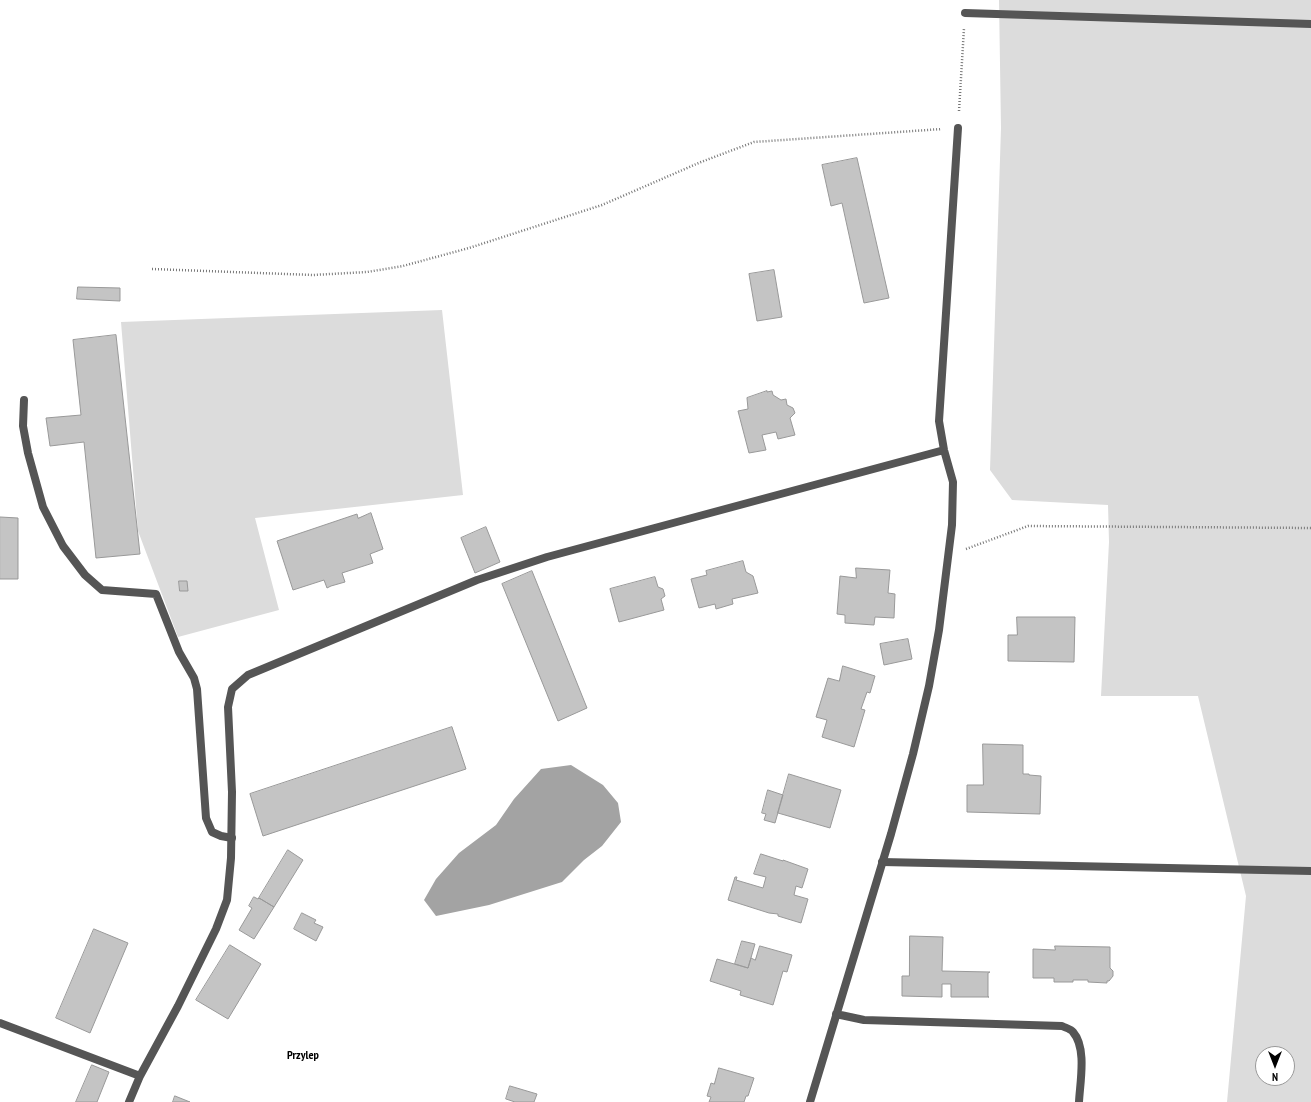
<!DOCTYPE html>
<html>
<head>
<meta charset="utf-8">
<style>
  body { margin:0 }
  #map { position:relative; width:1311px; height:1102px; overflow:hidden; background:#fff; font-family:"PT Sans Narrow",sans-serif }
  canvas { display:block }
  .north { position:absolute; left:1255px; top:1046px; width:40px; height:40px; box-sizing:border-box; background:#fff; border:1px solid #999; border-radius:50%; rotate:180deg; font-size:11px; font-weight:700; line-height:16px; text-align:center; color:#000 }
  .north::after { content:''; display:block; margin:auto; width:14px; height:18px; background:#000; clip-path:polygon(50% 0,100% 100%,50% 72%,0 100%) }
</style>
</head>
<body>
<div id="map">
<canvas width="1311" height="1102"></canvas>
<div class="north">N</div>
</div>
<script>
const ctx = document.querySelector('canvas').getContext('2d');
ctx.lineJoin = 'round';
function fillPath(path, color) { ctx.fillStyle = color; ctx.fill(path, 'evenodd'); }
function stroke(path, color, width, dash) { ctx.strokeStyle = color; ctx.lineWidth = width; ctx.lineCap = dash ? 'butt' : 'round'; ctx.setLineDash(dash || []); ctx.stroke(path); }
function label(font, color, halo, rows, align = 'center') {
  ctx.font = font + ' "PT Sans Narrow",sans-serif'; ctx.lineWidth = 4; ctx.setLineDash([]); ctx.textBaseline = 'middle'; ctx.strokeStyle = halo; ctx.fillStyle = color; for (const [text, x, y, turn = 0] of rows) {
    ctx.save(); ctx.translate(x, y); ctx.rotate((+turn || 0) * Math.PI / 180); ctx.textAlign = isNaN(turn) ? turn : align; if (halo) ctx.strokeText(text, 0, 0); ctx.fillText(text, 0, 0); ctx.restore();
  }
}
const green = new Path2D(`
  M999,0H1311V1102H1227L1246,896L1198,696H1101L1109,542L1108,505L1012,500L990,470L1001,128ZM1263,1054H1287V1078H1263Z
  M442,310L463,495L255,518L279,610L178,637L138,531L121,322Z`);
const water = new Path2D(`
  M571,765L603,785L618,803L621,822L602,846L584,860L562,882L489,905L436,916L424,900L436,879L459,853L496,825L514,799L541,769Z`);
const building = new Path2D(`
  M857,158L889,298L864,303L842,203L831,206L822,165Z
  M774,270L782,317L757,321L749,274Z
  M78,287L120,288V301L77,299Z
  M116,335L140,554L96,558L84,442L50,446L46,418L81,415L73,340Z
  M767,391V392L772,391L773,395L781,400L786,399L787,405L793,408L795,413L790,418L795,435L778,439L776,432L762,435L766,450L749,453L738,411L748,409L747,398Z
  M371,513L383,549L370,554L373,563L342,573L345,582L331,586L327,588L324,580L293,590L277,541L357,514L358,518Z
  M0,517L18,518V579H0Z
  M486,527L500,562L475,573L461,538Z
  M743,561L746,572L753,576L758,593L732,599L733,604L716,609L715,604L699,608L691,579L707,575L706,571Z
  M856,568L890,570L888,593L895,594L894,618L875,617L874,625L845,623V615L837,614L840,576L856,578Z
  M532,571L587,708L558,721L502,584Z
  M655,577L658,587L663,589L665,596L661,599L664,610L619,622L610,589Z
  M179,581H187L188,591H180Z
  M1017,617H1075L1074,662L1008,661V635H1017Z
  M908,639L912,659L884,665L880,644Z
  M843,666L875,676L870,693L867,692L861,709L865,710L854,747L822,737L827,720L816,717L828,678L839,681Z
  M452,727L466,769L263,836L250,794Z
  M983,744L1023,745V774H1029V775L1041,776L1040,814L967,812V785H983Z
  M789,774L841,790L830,828L778,813Z
  M768,790L783,795L775,823L764,820L766,814L762,813Z
  M288,850L303,860L274,907L259,898Z
  M761,854L783,861V860L808,869L802,888L796,886L794,895L808,899L801,923L778,916V914L769,913L728,900L735,877H737L736,880L763,888L766,877L754,874Z
  M254,897L258,899L259,898L274,907L254,939L239,930L252,908L249,906Z
  M302,913L316,920L314,923L323,927L316,941L294,929Z
  M94,929L128,943L90,1033L56,1018Z
  M910,936L943,937L942,971L990,972L988,973V997H989H951V984H942V997L902,996V976H909Z
  M742,941L755,944L748,968L735,964Z
  M230,945L261,964L228,1019L196,1000Z
  M760,946L792,955L787,972L783,971L773,1005L740,995L741,991L710,981L717,959L748,968L751,958L755,960Z
  M1055,946L1110,947V968L1113,971V976L1109,981H1107V983L1088,982V980H1073V982H1054V978H1033V949L1055,950Z
  M92,1065L109,1072L97,1102H76Z
  M719,1068L754,1078L748,1096H746L744,1102H709L711,1097L707,1096L711,1083L714,1084Z
  M510,1086L537,1094L534,1102H515L506,1099Z
  M175,1096L190,1102H173Z`);
const path = new Path2D(`
  M959,111L964,28
  M152,269L313,275L367,272L403,266L469,248L602,205L701,162L754,142L942,129
  M966,549L1028,526L1311,528`);
const lane = new Path2D(`
  M965,13L1311,24
  M24,400L23,426L28,453L43,507L63,546L85,575L102,590L156,594L179,652L194,678L197,689L206,818L212,832L221,836L232,838
  M882,862L1311,871`);
const street = new Path2D(`
  M836,1014L864,1020L1062,1026C1066,1028 1071,1029 1073,1032C1087,1048 1080,1082 1079,1102
  M0,1023L140,1076
  M129,1102L140,1076L178,1006L216,929L227,900L231,858L232,792L228,707L232,689L248,675L477,580L547,557L944,450
  M810,1102L891,834L913,754L929,686L939,630L952,525L953,482L944,450L939,421L958,128`);
const quarterNames = [
  ["Przylep",303,1056]
];
fillPath(green, '#dcdcdc');
fillPath(water, '#a3a3a3');
fillPath(building, '#c4c4c4');
stroke(building, '#999', 1);
stroke(path, '#777', 2.5, [1, 2]);
stroke(lane, '#555', 8);
stroke(street, '#555', 8);
label('bold 12px', '#000', '#fff', quarterNames);
</script>
</body>
</html>
